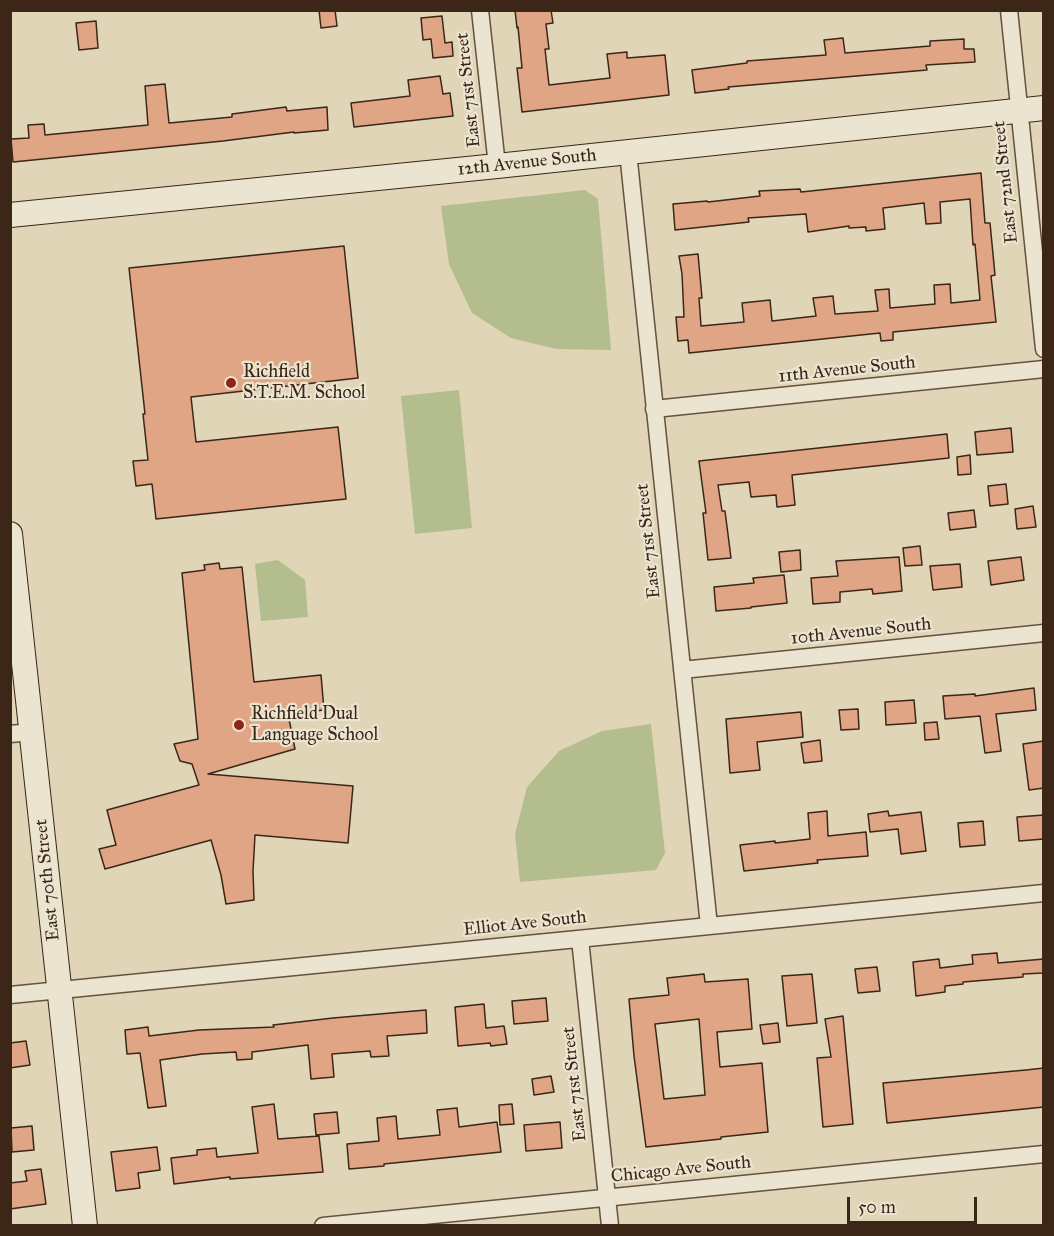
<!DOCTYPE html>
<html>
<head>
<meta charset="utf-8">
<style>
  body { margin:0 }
  #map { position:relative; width:1054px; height:1236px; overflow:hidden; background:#e0d5b6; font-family:"IM FELL Great Primer",serif }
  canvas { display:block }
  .frame { position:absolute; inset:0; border:12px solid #3c2618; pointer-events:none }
  .scale { position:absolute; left:847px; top:1197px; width:130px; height:27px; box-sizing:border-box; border:3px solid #3c2618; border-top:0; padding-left:8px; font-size:18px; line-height:21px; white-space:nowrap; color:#3c2618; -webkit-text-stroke:4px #ebe4d0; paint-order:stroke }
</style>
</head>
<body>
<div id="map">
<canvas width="1054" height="1236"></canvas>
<div class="frame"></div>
<div class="scale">50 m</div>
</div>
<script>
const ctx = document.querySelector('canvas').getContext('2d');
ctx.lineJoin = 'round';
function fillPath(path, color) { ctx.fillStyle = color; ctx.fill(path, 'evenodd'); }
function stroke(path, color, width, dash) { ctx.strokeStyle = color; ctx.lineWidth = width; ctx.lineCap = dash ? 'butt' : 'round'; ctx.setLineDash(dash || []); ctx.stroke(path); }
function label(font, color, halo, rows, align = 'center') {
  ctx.font = font + ' "IM FELL Great Primer",serif'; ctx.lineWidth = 4.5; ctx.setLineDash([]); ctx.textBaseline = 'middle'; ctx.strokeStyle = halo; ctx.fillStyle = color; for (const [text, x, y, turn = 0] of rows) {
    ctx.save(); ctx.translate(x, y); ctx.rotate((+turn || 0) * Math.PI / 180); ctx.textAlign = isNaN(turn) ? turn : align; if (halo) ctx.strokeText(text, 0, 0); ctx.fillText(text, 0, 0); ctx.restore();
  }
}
const green = new Path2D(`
  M585,190L598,199L611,350L556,349L511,338L472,313L449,264L441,206Z
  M459,390L472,528L415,534L401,396Z
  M278,560L305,580L308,617L261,621L255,564Z
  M651,724L665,853L656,870L520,882L515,834L527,787L559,751L602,731Z`);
const building = new Path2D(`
  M319,10H335L337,26L321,28Z
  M515,10H551L553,23L546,24L549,49H545L549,85L610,78L607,54L627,52V58L665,55L669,95L522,112L517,68H522L518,27L517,28Z
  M442,16L445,43L452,42L453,56L433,58L431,39L423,40L421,18Z
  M96,21L98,48L79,50L76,23Z
  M843,38L845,53L930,46V41L964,39V49H974L975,62L926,65L927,70L728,87L729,89L695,93L692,70L747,63V61L826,55L824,40Z
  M440,76L443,94L450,93L453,116L354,127L351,103L410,96L408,80Z
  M165,84L169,123L232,117V114L286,107L287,111L327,107L328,130L294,133V132L223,141L13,162L11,139L29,138L28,125L44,124L45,135L148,125L145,86Z
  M981,173L985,223H990L995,275L991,276L996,322L893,332V340L881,341L880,333L689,353L688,340L678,341L676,317H684L682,274L679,256L698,254L702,298H699L701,326L744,322L742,303L770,300L772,321L816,316L813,298L833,296L835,314L878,311L875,290L889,289L890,308L935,304L934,285L950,284L951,303L980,300L975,244L973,245L970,199L940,202L941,223L926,224L924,203L883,208L885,229L866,231V227L849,228V226L808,232L806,214L748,218L749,222L675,230L673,204L707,201L708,202L760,196L759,191L800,189L801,192Z
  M344,246L358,378L191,397L196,442L338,427L346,499L156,519L152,484L136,486L133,461L148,460L143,414H145L129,268Z
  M1011,428L1013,452L977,455L975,432Z
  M947,434L949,458L792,475L795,505L777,507L776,495L751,497L749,482L718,485L722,511H725L731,558L708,560L703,513H706L699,461Z
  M970,455L971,474L958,475L957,457Z
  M1006,484L1008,504L990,506L988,486Z
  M1033,506L1036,527L1017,529L1015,509Z
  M974,510L976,527L950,530L948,513Z
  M920,546L922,565L905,566L903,548Z
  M800,550L801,570L781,572L779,552Z
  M899,557L902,591L873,594L872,589L840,592V602L813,604L811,578L838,576L836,561Z
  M1021,557L1024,580L991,585L988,561Z
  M219,563L220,569L242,567L254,682L321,675L324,710L288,714L295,749L208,774L353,786L348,843L255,835L253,871L254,900L226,904L221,875L211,840L105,869L99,849L116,845L107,810L199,785L192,764L180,761L174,744L198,739L182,573L205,570L204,565Z
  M960,564L962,587L933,590L930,566Z
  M784,575L787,603L751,607V608L716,611L714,587L754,583L753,578Z
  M1034,688L1036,710L996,714L1001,751L985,753L980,716L945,719L943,696L975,694V696Z
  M914,700L916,723L886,725L885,702Z
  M858,709L859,729L841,730L839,710Z
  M801,712L803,737L757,742L760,770L730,773L726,719Z
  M937,722L939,739L925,740L924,723Z
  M820,740L822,761L804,763L801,743Z
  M1044,741V788L1029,790L1023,744Z
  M827,811L828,836L866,832L868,856L817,860L818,863L744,871L740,845L775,841V843L810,839L808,813Z
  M888,811L889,816L921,812L926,851L901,854L898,829L870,832L868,814Z
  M1044,815V839L1019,841L1017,817Z
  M983,821L985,845L960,847L958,823Z
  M997,953L998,963L1044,959V973L1023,974V977L963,982V984L945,986V992L916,996L913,962L939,959L940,968L973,964L972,955Z
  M877,967L880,991L858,993L855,969Z
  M704,974L705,982L748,979L752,1029L717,1032L720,1067L762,1063L768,1132L721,1137V1139L646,1147L634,1056L629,999L669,995L667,978ZM699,1019L705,1095L664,1099L655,1024Z
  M812,974L817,1023L787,1026L782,976Z
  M546,998L548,1021L514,1024L512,1001Z
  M484,1004L486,1028L504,1026L507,1044L491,1046L490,1043L458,1046L455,1007Z
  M426,1010L427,1033L387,1036L389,1056L371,1057L370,1051L332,1054L334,1077L311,1079L308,1045L252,1052V1059L237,1060L236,1052L202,1054L160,1060L166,1106L148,1108L140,1053L127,1054L125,1030L148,1027L149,1036L199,1030L274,1027L273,1025L333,1018Z
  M843,1016L853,1124L823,1127L817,1058L831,1057L825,1019Z
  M778,1023L780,1042L763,1044L760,1025Z
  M26,1041L30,1065L10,1068V1043Z
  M1044,1068V1107L887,1123L883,1083L1026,1070Z
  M551,1076L554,1092L534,1095L532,1079Z
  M274,1104L278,1139L319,1136L323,1172L230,1179V1177L174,1184L171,1158L197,1155V1150L216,1148L217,1157L258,1153L252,1107Z
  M512,1104L514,1124L500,1125L499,1105Z
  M457,1108L459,1127L497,1122L501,1152L384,1164V1166L349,1169L347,1144L379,1141L377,1118L396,1116L398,1139L440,1135L437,1110Z
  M337,1112L339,1133L316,1135L314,1114Z
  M560,1122L562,1148L526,1151L524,1125Z
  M32,1126L34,1150L12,1152L11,1128Z
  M157,1147L160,1170L138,1173L140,1188L116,1191L111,1152Z
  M41,1169L46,1204L10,1209V1183L27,1181L25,1171Z`);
const street = new Path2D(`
  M480,10L497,166
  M1009,10L1044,349
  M628,152L709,926
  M654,409L1044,369
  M682,670L1044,633
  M10,734L32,732
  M580,939L610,1226
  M10,995L1044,893
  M323,1226L1044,1154`);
const secondary = new Path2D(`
  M10,215L497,166L1044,108
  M10,534L85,1226`);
const markers = [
  [231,383,6,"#8f2418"],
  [239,725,6,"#8f2418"]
];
const streetNames = [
  ["East 71st Street",469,90,-96],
  ["12th Avenue South",527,163,-6],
  ["East 72nd Street",1006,182,-96],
  ["11th Avenue South",847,370,-6],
  ["East 71st Street",649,541,-96],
  ["10th Avenue South",861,632,-6],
  ["East 70th Street",48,880,-96],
  ["Elliot Ave South",525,924,-6],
  ["East 71st Street",575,1084,-96],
  ["Chicago Ave South",681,1170,-6]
];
const poiNames = [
  ["Richfield",243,373],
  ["S.T.E.M. School",243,394],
  ["Richfield Dual",251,715],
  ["Language School",251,736]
];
fillPath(green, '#b4bd8d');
fillPath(building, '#dfa585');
stroke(building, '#3c2618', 1.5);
stroke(street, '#655240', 19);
stroke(secondary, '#3c2618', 26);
stroke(street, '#ebe4d0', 16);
stroke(secondary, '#ebe4d0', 24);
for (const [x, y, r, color] of markers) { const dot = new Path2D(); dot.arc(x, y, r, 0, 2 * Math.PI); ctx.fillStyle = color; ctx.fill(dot); stroke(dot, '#ebe4d0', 2); }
label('18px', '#3c2618', '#ebe4d0', streetNames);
label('18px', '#3c2618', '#ebe4d0', poiNames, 'left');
</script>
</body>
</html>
